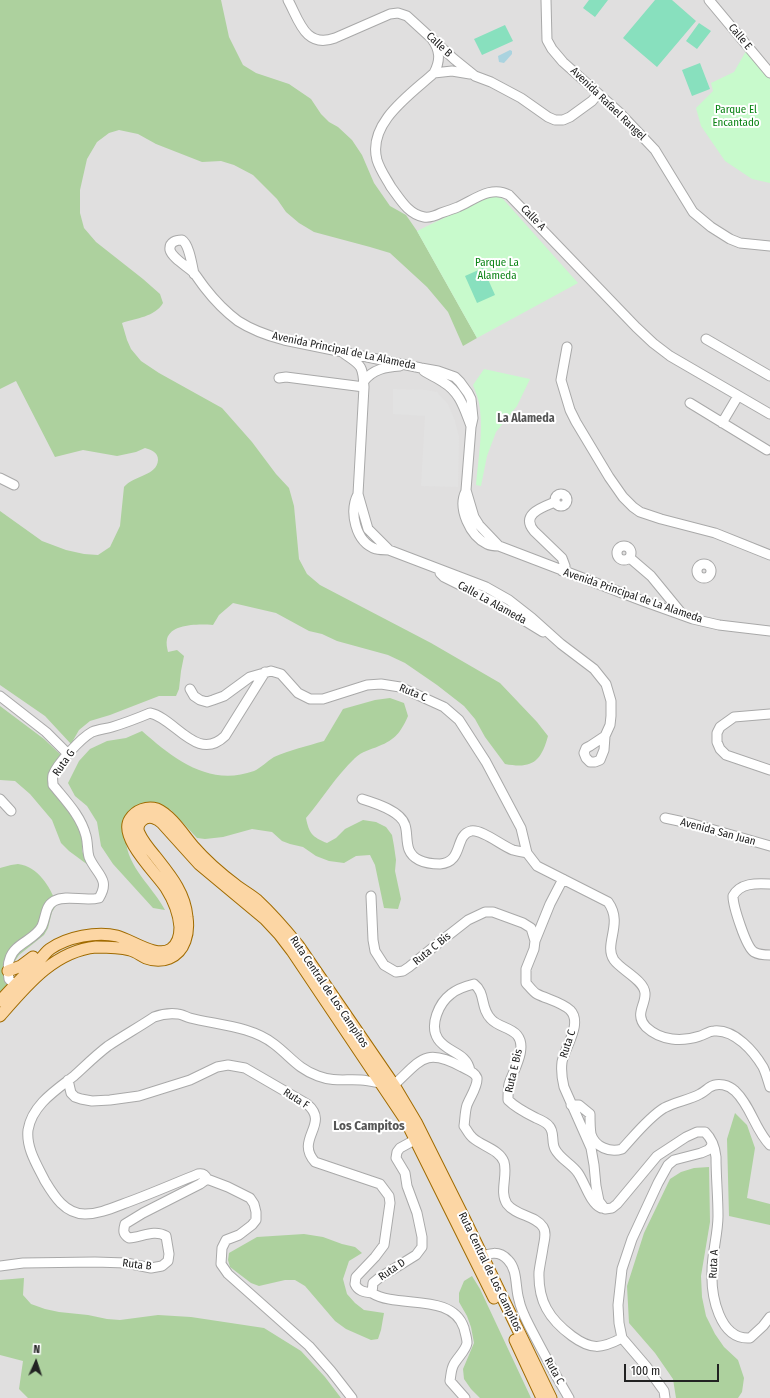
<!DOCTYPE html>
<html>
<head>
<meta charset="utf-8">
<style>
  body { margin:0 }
  #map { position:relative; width:770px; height:1398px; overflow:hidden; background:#f2efe9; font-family:"Fira Sans Condensed",sans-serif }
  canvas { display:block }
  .north { position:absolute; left:16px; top:1342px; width:40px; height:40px; -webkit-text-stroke:3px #fff; paint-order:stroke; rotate:3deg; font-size:11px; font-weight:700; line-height:16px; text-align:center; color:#222 }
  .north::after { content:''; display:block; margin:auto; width:14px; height:18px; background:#222; clip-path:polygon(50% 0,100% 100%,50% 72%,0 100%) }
  .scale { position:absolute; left:624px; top:1364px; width:95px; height:18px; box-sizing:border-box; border:2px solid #222; border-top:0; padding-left:5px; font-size:12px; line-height:14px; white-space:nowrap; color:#222; -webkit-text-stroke:3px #fff; paint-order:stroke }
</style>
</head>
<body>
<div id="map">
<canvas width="770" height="1398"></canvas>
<div class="north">N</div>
<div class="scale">100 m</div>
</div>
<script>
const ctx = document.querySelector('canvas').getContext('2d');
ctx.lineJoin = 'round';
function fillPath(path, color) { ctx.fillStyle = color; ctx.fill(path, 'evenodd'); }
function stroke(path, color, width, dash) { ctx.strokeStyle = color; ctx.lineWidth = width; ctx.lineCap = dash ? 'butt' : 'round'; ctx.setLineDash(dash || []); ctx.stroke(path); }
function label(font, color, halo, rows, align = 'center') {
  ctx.font = font + ' "Fira Sans Condensed",sans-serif'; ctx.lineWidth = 4; ctx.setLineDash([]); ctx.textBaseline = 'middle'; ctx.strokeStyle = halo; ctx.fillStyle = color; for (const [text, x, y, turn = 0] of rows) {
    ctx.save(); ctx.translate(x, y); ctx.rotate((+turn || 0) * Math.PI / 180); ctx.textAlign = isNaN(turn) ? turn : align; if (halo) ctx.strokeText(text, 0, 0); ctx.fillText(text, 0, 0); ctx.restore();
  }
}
const residential = new Path2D(`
  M0,0H770V1398H0Z`);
const forest = new Path2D(`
  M0,0H221L229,37L243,65L256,73L289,84L311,99L321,114L329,122L338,127L352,140L362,155L374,183L390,206L406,215L417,231L477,338L463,346L448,312L427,287L390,253L370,247L314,232L299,223L286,212L277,199L253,175L234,165L221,161L202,162L156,144L138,134L119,130L109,133L97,142L87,159L80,190V213L84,228L96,242L143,279L160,294L163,303C155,317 136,318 122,323L127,340L131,349L141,361L159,373L222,408L252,442L276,474L289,488L294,506L299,559L307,574L320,585L431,643L500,683L537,722L548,736C541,762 532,769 505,764L485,737L475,719L464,706L437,685L405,663L388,655L337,641L322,634L309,631L276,613L233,603L219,615L213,625C201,624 171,623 167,639C166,643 167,648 168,652L177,650L184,656L181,671L179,689L176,696H159L110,715L90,721L79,730L71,744L45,716L0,685V511L42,541L66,550L84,554L98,555L110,547L120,526L124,487C134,475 157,476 158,460C158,452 151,450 145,448L136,452L117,456L83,450L55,457L16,381L0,389Z
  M390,698L404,703L408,716C401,732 395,740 379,746C370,750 362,751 355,758C336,776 323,798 306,818C309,833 312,837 327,843L336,838L345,829L363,820L376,822L386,827L392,835L394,846L396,860L395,871L401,899L398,909L384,908L375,865L370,855L356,856L344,863L329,861L316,856L303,847L290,844L282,841L272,832L252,829L223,837L205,839L197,838L171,810L160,806L126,840C127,867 153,887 165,910L153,908L113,864L101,846L97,822L87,806L75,796L68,783L79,761L90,749L107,741L126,738L142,731C174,759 209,787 254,771C261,768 267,761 274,757C290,750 307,746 324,741L343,709L375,700Z
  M0,706L44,739L63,757L49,785L59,800L69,809L77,822L82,836V851L88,865L69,851L61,843L52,820L30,794L15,781L0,780Z
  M18,864C39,867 49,886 57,904L52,912L48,928L44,935L19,955L15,961L13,978L0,999V868L11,865Z
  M735,1113L747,1125L755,1148L747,1198L770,1204V1225L729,1216L727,1139Z
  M709,1167L710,1222L701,1276L702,1297L706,1316L715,1334L724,1347L738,1360L744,1378L742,1392L738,1398H676L673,1379L655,1353L629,1323L627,1286L644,1233L670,1179L681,1172L694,1168Z
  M304,1234L323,1237L342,1244L355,1247L362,1253L349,1261L343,1279L347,1294L355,1303L364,1310L384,1313L381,1330L378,1339L371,1340L346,1329L335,1321L305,1286L295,1280H285L259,1286L251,1283L230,1267L228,1260L229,1253L257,1237Z
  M472,1276L480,1289L531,1398H480L471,1389L464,1379L463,1369L474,1343L471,1327L467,1316L459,1302V1293L464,1281Z
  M24,1278L23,1295L31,1304L45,1309L59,1312L88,1315L107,1319L120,1320L158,1315L191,1317L264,1328L301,1351L325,1377L341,1398H28L19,1389L23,1361L0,1355V1280Z`);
const park = new Path2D(`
  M746,51L770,77V183L752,179L725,161L701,126L696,108L713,91L711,83L734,72Z
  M496,196L503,199L578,283L477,338L417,231L487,197Z
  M484,369L530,379L517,406L496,432L487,456L481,486L476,485C478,460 483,434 480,409C479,400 476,393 473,385Z`);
const pitch = new Path2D(`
  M589,0H608L595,17L583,8Z
  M655,0H672L696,21L657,67L623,38Z
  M699,23L711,31L697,49L686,41Z
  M505,25L513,41L482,55L474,39Z
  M700,63L710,89L692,96L682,70Z
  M483,268L495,295L477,303L465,276Z`);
const parking = new Path2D(`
  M393,389L427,390L437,392L448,404L455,421L459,436L458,487L421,486L425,416L393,414Z`);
const water = new Path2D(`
  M510,50L512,51V54L504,63L499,62L498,56Z`);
const minor = new Path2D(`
  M288,0C299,20 305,49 335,38L390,14L398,13L407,16L454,59L475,76L491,82L521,98L548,117L555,120H563L570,117L592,101L598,94
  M546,0L547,40L552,49L563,62L619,112L655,150L693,212L711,227L730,239L740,243L770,246
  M709,0L770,73
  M432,39C440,50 441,60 434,73C411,94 367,123 377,160C380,170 386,178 391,187C400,199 408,214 424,217C430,218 435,216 441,213C447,211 453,209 458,207C474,200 491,185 509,195L636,327L653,343L670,356L770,414
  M434,73L452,71L470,74
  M194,274C192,265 189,244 182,240C176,240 169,242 170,250C172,258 188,267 194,273C198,278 201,283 205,288C215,301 226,312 238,321C252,330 269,336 284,340L421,368L438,371L455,377L460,382L468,393L471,399L473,418L471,427L466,490L474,517L479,525L499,546
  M706,339L770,376
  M567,347L561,380L570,410L576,422L609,477L623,497L633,507L640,512L661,519L715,533L770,555
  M343,353C361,365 363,365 364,387L358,494L368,529L389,550
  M424,371C430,375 437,378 443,382C460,392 464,408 471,426
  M279,378L286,377L364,387
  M364,381C373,369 386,367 400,366
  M690,403L767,450
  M722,423L738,396
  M0,478L14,485
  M466,491C457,508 470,536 487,544C491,546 495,546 499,546L643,601L693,619L719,625L770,631
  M555 500a6 6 0 1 1 12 0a6 6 0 1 1-12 0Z
  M358,494C349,511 355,542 376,549C380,550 385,550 389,550L486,587L509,600L532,618L561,644L594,669L606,684L611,701V716L610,725L605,736L604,750L600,760L595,762H590L586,758L584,753L586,748L590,746L605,736
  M555,502C543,507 520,514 534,531L562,558L565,566L562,571
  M617 553a7 7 0 1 1 14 0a7 7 0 1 1-14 0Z
  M630,558L651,576L683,615
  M697 571a7 7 0 1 1 14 0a7 7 0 1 1-14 0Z
  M440,573L444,577L494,602L543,632
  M190,689L194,696L200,700L207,702L213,700L224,696L250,677L271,671L281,674L298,693L310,699H323L367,685L381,684L400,687L444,707L459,720L486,762L521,828L527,853L537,866L608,902C624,924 603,944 614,960C621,970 644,980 645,993C646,1005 634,1014 646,1027C661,1041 682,1042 700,1036C704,1035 709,1031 714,1031C735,1029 754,1052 763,1067C766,1073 768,1081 770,1087
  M0,696L46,732L68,754
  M770,714L734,717L720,727L717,733V742L720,749L726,755L770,770
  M0,799L11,811
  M362,799C375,803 401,811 405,825C409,837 403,852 419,860C425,863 433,864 440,864C464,862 454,835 471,831C482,829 502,846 513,850C517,851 523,852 527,853
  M665,818L693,824L770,846
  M563,879L550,904L535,941L534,949L526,969V983C529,986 533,992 537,994C547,999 561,1002 570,1010C583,1023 565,1047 562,1062C561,1070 562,1079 564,1087L591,1148L594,1165L596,1186L599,1201L605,1209L612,1208L617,1204L657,1156L686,1137L697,1132H705C712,1139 715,1147 716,1157C716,1177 718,1196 718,1216C718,1234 712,1253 712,1271C711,1295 719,1340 750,1338L763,1326L770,1317
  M770,884C756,883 740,883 733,896C733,906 746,947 754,952C759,955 765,955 770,955
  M371,896L373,940L375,951L384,965L396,972L403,971L409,967L436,945L468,920L485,912H493L523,923L531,928L535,941
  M18,989L9,979C8,973 7,965 10,958C15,943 35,940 42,926C46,917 45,906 54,901C67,894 84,902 99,898C111,879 96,874 89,857C87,850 88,843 86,836C81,816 66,801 53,785C53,781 52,779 53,775C57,764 81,738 92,732C99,729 105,729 112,727C125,723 138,718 150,713C175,718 197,763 225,736L265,672
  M470,1071C467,1052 447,1053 438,1039C429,1025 439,1003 451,994C457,989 466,986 474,984C486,993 480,1008 491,1019C498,1027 510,1027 517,1035C528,1048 513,1071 509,1084C508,1089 508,1095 508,1100C516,1108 526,1113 536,1118C541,1120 546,1122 549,1126C555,1132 551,1142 555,1149C560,1159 572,1164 578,1173C585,1183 590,1203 601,1208
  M68,1080L71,1093L75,1097L81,1099L92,1101L110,1100L139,1096L190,1080L217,1067L228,1065L245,1068L307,1104C331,1124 294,1139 315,1162L380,1184L389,1196L390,1203L384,1245L375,1257L356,1277L355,1284C358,1291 364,1292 372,1293
  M571,1105H579L590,1114C590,1120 590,1128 591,1134C595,1147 610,1153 622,1149C634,1136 649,1117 664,1108C675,1102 689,1100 700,1094C704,1092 707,1089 710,1087C718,1082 729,1085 735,1091C751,1106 755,1130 770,1145
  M420,1137L400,1148L397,1152L396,1158L405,1173L407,1186L417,1213L422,1237V1247L416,1255L379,1278L373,1283L372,1293C397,1309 452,1292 464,1328C465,1333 467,1338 467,1343C466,1350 458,1357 454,1364C451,1369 451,1375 450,1381L465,1398
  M207,1179C205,1174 203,1173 198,1174C173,1184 148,1195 123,1204C110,1209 98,1214 85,1214C65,1214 54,1196 45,1181C37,1165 26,1148 28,1130C32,1105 56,1090 74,1076C85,1066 96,1055 108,1046C123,1036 139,1027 154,1017C162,1014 170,1013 178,1014C182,1014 186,1017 190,1018C217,1025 251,1026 274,1044C290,1056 298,1069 318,1076C334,1082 345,1079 361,1080C372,1081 383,1084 394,1085C421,1060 425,1047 462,1067C467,1070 475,1072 477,1078C478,1086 470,1097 467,1105C465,1111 465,1119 464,1126C467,1130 469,1135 473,1138C482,1146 500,1150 504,1162C508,1175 499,1192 507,1204C516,1216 535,1215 543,1227C547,1233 544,1241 543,1248C542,1255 540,1264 539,1272C538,1301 549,1319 572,1336C591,1350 601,1349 622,1338
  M207,1179L228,1187L250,1198L254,1204L256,1212V1220L252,1225L239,1235L226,1240L222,1248L221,1264L228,1274L309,1346L331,1371L352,1398
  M478,1258C489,1253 499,1250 508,1260C518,1270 515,1288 519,1300C521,1311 527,1321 532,1331C544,1354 556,1376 569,1398
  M0,1266L23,1263L95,1262L126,1263L151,1268L162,1266L168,1261L169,1254L166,1236C154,1229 142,1237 129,1238C123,1234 123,1231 125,1224L143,1213L200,1184L207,1179
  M665,1398L664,1391L646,1366L622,1338L619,1323L618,1305L622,1269L632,1239L658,1183L668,1165L674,1160L701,1153L708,1150L711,1147L712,1143`);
const major = new Path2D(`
  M8,971L21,966L33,957
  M0,1001C13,987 26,973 40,960C43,956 46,952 50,949C67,937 97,931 117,936C132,940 157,959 171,949C178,944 180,936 180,927C179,914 173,899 166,888C156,873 118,837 130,819C136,810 147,806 157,809C171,815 183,834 193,846C206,861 221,874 237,886C244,891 251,895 257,900C272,914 285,929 298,945L394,1085L416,1122L465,1220L551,1398
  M0,1016C26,986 54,951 96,947C107,947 119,947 130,950C135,951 140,955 146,958C162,964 179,958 185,941C188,933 188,924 187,917C185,892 169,874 155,856C149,849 143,842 139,833C135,824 144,815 154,818C157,819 160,821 162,823L199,864L265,919L279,934L292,951L406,1121L494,1298
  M515,1340L542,1398`);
const streetNames = [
  ["Calle E",740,37,50],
  ["Calle B",439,45,43],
  ["Avenida Rafael Rangel",608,104,44],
  ["Calle A",533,218,46],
  ["Avenida Principal de La Alameda",344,351,12],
  ["Avenida Principal de La Alameda",633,596,19],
  ["Calle La Alameda",492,603,29],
  ["Ruta C",413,693,22],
  ["Ruta G",64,763,-55],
  ["Avenida San Juan",718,832,15],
  ["Ruta C Bis",432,949,-39],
  ["Ruta Central de Los Campitos",329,992,56],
  ["Ruta C",568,1044,-72],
  ["Ruta E Bis",514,1071,-77],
  ["Ruta F",296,1099,33],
  ["Ruta A",714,1264,-87],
  ["Ruta B",137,1265,7],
  ["Ruta D",392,1270,-34],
  ["Ruta Central de Los Campitos",490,1272,64],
  ["Ruta C",554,1371,61]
];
const parkNames = [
  ["Parque El",736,110],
  ["Encantado",736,123],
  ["Parque La",497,263],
  ["Alameda",497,276]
];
const neighbourhoodNames = [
  ["La Alameda",526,419]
];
const quarterNames = [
  ["Los Campitos",369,1126]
];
fillPath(residential, '#e0dfdf');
fillPath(forest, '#add19e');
fillPath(park, '#c8facc');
fillPath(pitch, '#88e0be');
fillPath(parking, '#e2e2e2');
fillPath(water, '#aad3df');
stroke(minor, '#a9a9a9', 11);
stroke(major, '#a06b00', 13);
stroke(minor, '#fff', 9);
stroke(major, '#fcd6a4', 11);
label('11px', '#222', '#fff', streetNames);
label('11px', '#0c8416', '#fff', parkNames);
label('bold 12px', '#555', '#fff', neighbourhoodNames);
label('bold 13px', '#555', '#fff', quarterNames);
</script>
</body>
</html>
